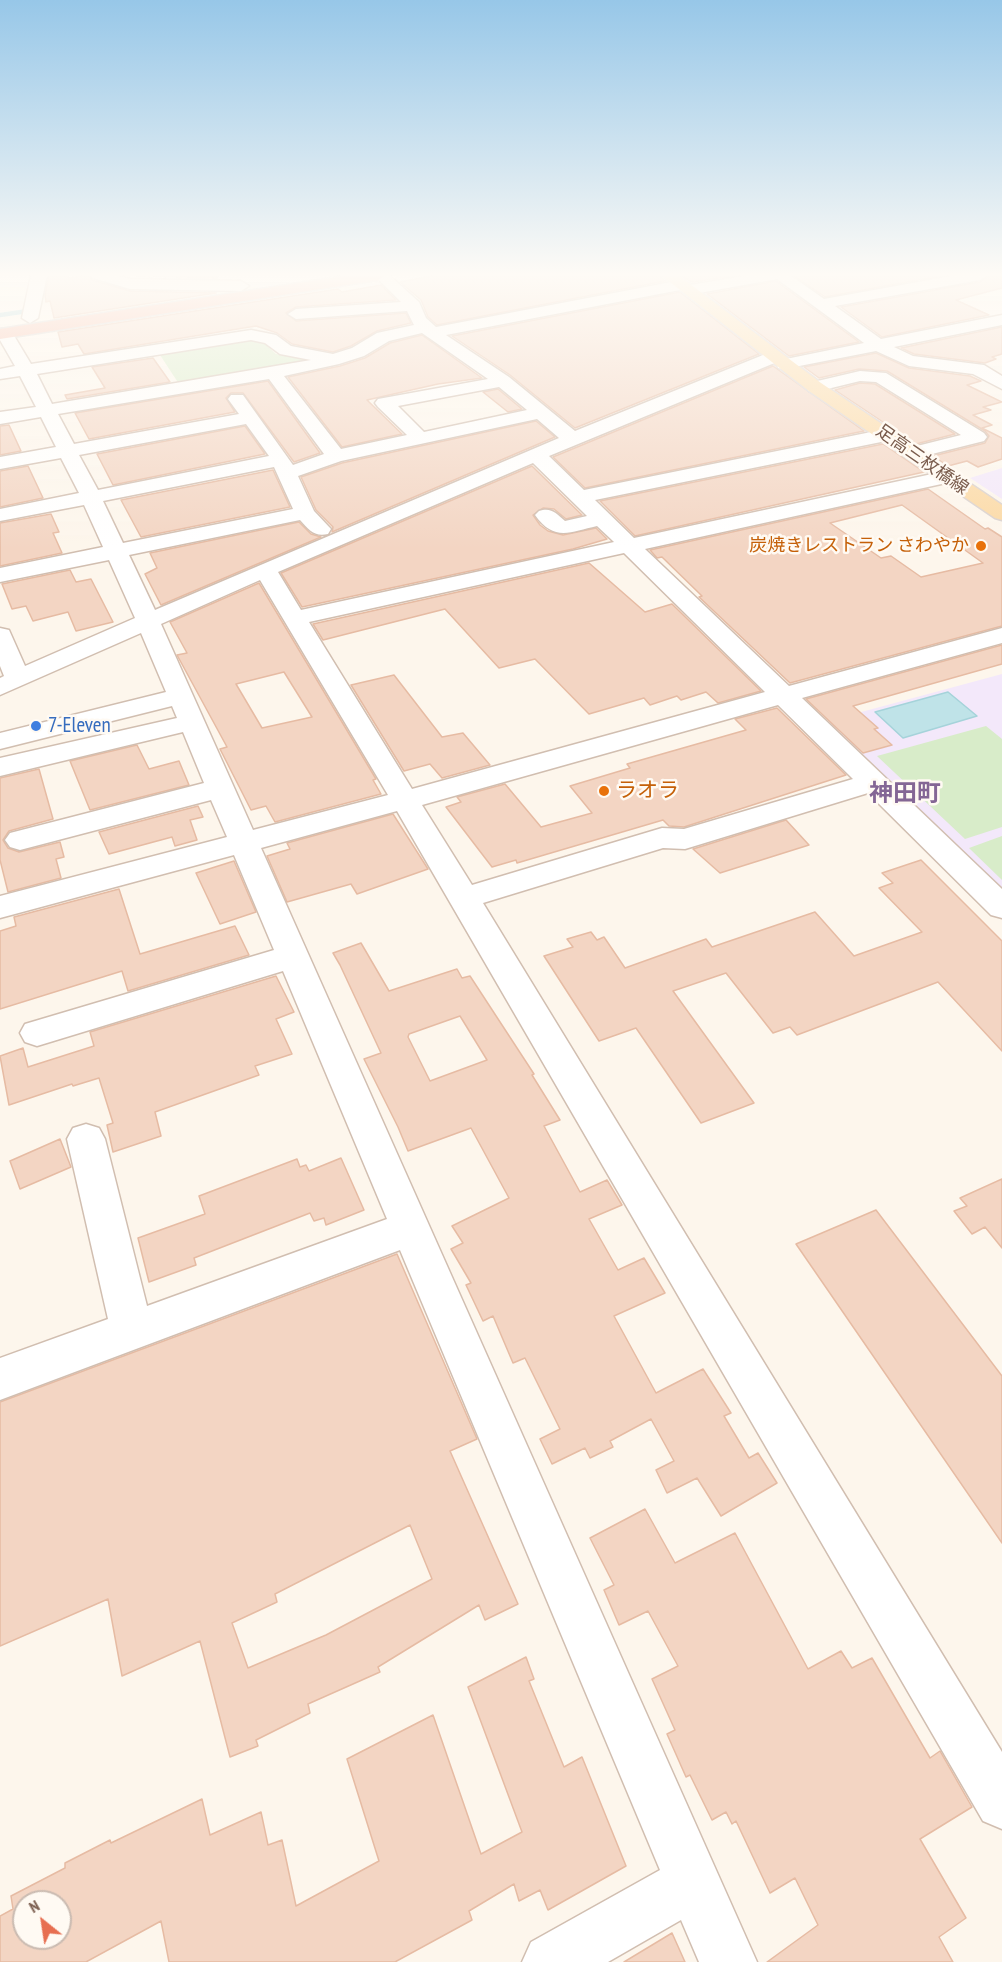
<!DOCTYPE html>
<html>
<head>
<meta charset="utf-8">
<style>
  body { margin:0 }
  #map { position:relative; width:1002px; height:1962px; overflow:hidden; background:#fdf6ec; font-family:"PT Sans Narrow",sans-serif }
  canvas { display:block }
  .north { position:absolute; left:12px; top:1890px; width:60px; height:60px; box-sizing:border-box; background:#fffaf3; border:2px solid #cabbb1; border-radius:50%; rotate:330deg; font-size:16px; font-weight:700; line-height:24px; text-align:center; color:#7a5c4d }
  .north::after { content:''; display:block; margin:auto; width:21px; height:27px; background:#e76f51; clip-path:polygon(50% 0,100% 100%,50% 72%,0 100%) }
</style>
</head>
<body>
<div id="map">
<canvas width="1002" height="1962"></canvas>
<div class="north">N</div>
</div>
<script>
const ctx = document.querySelector('canvas').getContext('2d');
ctx.lineJoin = 'round';
function fillPath(path, color) { ctx.fillStyle = color; ctx.fill(path, 'evenodd'); }
function stroke(path, color, width, dash) { ctx.strokeStyle = color; ctx.lineWidth = width; ctx.lineCap = dash ? 'butt' : 'round'; ctx.setLineDash(dash || []); ctx.stroke(path); }
function label(font, color, halo, rows, align = 'center') {
  ctx.font = font + ' "PT Sans Narrow","Noto Sans JP",sans-serif'; ctx.lineWidth = 5; ctx.setLineDash([]); ctx.textBaseline = 'middle'; ctx.strokeStyle = halo; ctx.fillStyle = color; for (const [text, x, y, turn = 0] of rows) {
    ctx.save(); ctx.translate(x, y); ctx.rotate((+turn || 0) * Math.PI / 180); ctx.textAlign = isNaN(turn) ? turn : align; if (halo) ctx.strokeText(text, 0, 0); ctx.fillText(text, 0, 0); ctx.restore();
  }
}
const education = new Path2D(`
  M1002,468V499L970,478Z
  M1002,674V888L828,721Z`);
const green = new Path2D(`
  M247,338L263,342L276,354L309,358L311,360L179,384L158,352Z
  M986,726L1002,739V827L965,839L877,756Z
  M1002,836V880L969,848Z`);
const water = new Path2D(`
  M948,692L977,716L903,738L875,712Z`);
const stream = new Path2D(`
  M0,315L35,310`);
const building = new Path2D(`
  M49,275H67L69,278L88,275L92,280L130,291L216,293L54,318L50,301L46,302L45,295Z
  M122,275H218L217,278Z
  M437,275H659L665,281L437,325L428,317L421,300L400,282Z
  M681,275H739L692,282Z
  M793,275H946L825,297Z
  M990,275H1002V288L956,300L989,315L882,337L841,307L980,282Z
  M776,281L859,342L789,356L707,294Z
  M381,285L396,300L296,307L286,313L296,321L406,313L411,323L377,331L351,346L333,352L292,344L277,333L256,326L84,354L78,344L62,347L58,332L338,289L342,292Z
  M680,292L759,354L575,428L510,375L452,336Z
  M1002,327V354L992,357L996,359L985,363L914,354L901,348Z
  M422,335L482,378L438,384L367,400L402,434L342,447L288,377L340,366L365,358L390,343Z
  M876,353L909,368L970,376L981,381L967,385L1002,402L983,407L991,410L973,415L992,425L982,428L1002,438V459L978,467L967,461L948,466L933,456L985,443L989,436L985,431L887,371L859,369L819,378L804,367Z
  M153,358L170,382L67,399L65,395L105,388L92,367Z
  M773,366L864,431L585,488L553,457Z
  M268,381L320,453L294,462L243,393H231L226,398L235,412L89,439L75,413Z
  M860,383L875,384L955,434L916,444L835,390Z
  M498,389L522,409L508,412L483,392Z
  M536,421L555,437L332,532L333,527L316,510L301,477L342,463Z
  M9,425L21,451L0,455V426Z
  M245,426L265,454L113,485L97,454Z
  M883,444L924,472L635,536L600,501Z
  M28,466L43,498L0,507V471Z
  M532,466L582,515L566,519L554,509L543,508L533,515L540,525L548,531L563,535L596,528L607,539L573,549L302,607L281,573Z
  M273,470L290,507L141,537L121,500Z
  M928,489L985,529L988,528L1002,537V626L790,683L699,597L702,596L662,557L657,558L650,550ZM902,505L983,563L921,577L891,556L881,558L830,523Z
  M51,514L59,532L53,533L62,553L0,566V523Z
  M299,522L311,534L321,537L161,605L145,574L157,568L150,553Z
  M589,563L645,612L672,604L761,691L718,703L706,692L681,700L677,696L650,705L644,698L589,714L535,659L499,668L445,609L323,640L313,624Z
  M70,570L76,582L91,579L113,622L76,631L68,612L33,621L26,606L12,609L2,584Z
  M259,583L376,779L373,780L381,794L275,822L266,806L251,810L220,749L227,747L177,655L187,653L170,622ZM284,672L312,717L262,728L236,684Z
  M1002,645V664L853,706L878,728L874,729L892,745L863,753L806,699Z
  M394,675L442,737L463,733L490,765L442,778L430,764L404,771L351,685Z
  M777,708L846,775L684,827L669,826L663,820L517,863L516,860L492,867L446,807L461,802L457,797L505,784L541,827L592,813L570,786L630,768L627,764L746,730L735,719Z
  M137,745L149,769L179,761L189,785L90,810L70,761Z
  M39,769L53,819L9,831L3,840L8,848L19,852L60,842L64,857L56,859L61,878L8,892L0,860V778Z
  M198,806L203,817L190,820L197,840L175,846L172,837L109,854L99,832Z
  M393,814L428,869L357,894L351,884L287,902L267,856L290,849L287,843Z
  M786,820L809,845L720,873L693,849Z
  M921,860L1002,941V1051L938,982L797,1035L790,1027L773,1033L726,973L673,991L754,1103L701,1123L636,1028L599,1041L544,956L573,947L567,939L591,932L597,940L604,937L625,968L706,939L712,947L815,912L854,956L922,932L879,888L893,883L882,873Z
  M234,861L256,912L220,924L196,873Z
  M119,889L140,954L235,926L249,955L128,991L122,971L0,1009V931L16,926L14,917Z
  M361,943L389,991L457,969L462,978L470,976L534,1074L532,1075L560,1120L544,1126L580,1192L607,1180L622,1205L589,1219L618,1270L644,1258L665,1293L614,1316L656,1393L703,1369L731,1413L724,1416L749,1458L758,1453L777,1483L721,1516L697,1478L667,1493L656,1470L674,1461L651,1419L610,1441L613,1447L590,1458L585,1448L552,1464L540,1439L560,1429L525,1358L513,1363L493,1316L483,1321L466,1285L471,1283L451,1249L463,1243L452,1226L509,1198L471,1128L408,1151L398,1127L364,1059L381,1053L340,965L333,953ZM460,1016L487,1060L430,1081L408,1037L409,1034Z
  M276,976L294,1012L276,1019L292,1054L255,1066L259,1075L155,1112L161,1136L113,1152L107,1125L113,1123L99,1078L73,1086L72,1084L9,1105L0,1056L23,1048L28,1067L94,1046L90,1032Z
  M60,1139L71,1167L20,1189L10,1161Z
  M341,1158L364,1210L326,1225L324,1218L314,1221L310,1213L194,1258L196,1265L149,1282L138,1238L205,1214L199,1196L297,1159L300,1167L306,1165L309,1171Z
  M1002,1179V1248L985,1227L972,1234L954,1211L967,1206L960,1198Z
  M876,1210L1002,1376V1543L796,1244Z
  M397,1254L477,1439L450,1451L518,1604L485,1620L479,1605L378,1667L380,1672L308,1704L310,1713L256,1740L258,1746L230,1757L200,1641L122,1676L108,1599L0,1646V1402ZM410,1525L432,1579L326,1635L248,1668L232,1623L277,1602L275,1594Z
  M645,1509L675,1563L735,1533L808,1669L841,1651L852,1668L872,1658L930,1758L940,1751L972,1807L920,1839L966,1918L939,1937L953,1962H767L818,1925L795,1878L770,1893L736,1821L732,1824L726,1812L712,1820L690,1775L686,1777L667,1734L675,1730L652,1679L678,1666L648,1611L619,1625L604,1590L614,1585L590,1538Z
  M526,1657L534,1679L529,1681L564,1767L582,1757L626,1866L548,1910L540,1890L519,1901L514,1884L469,1911L472,1920L395,1962H169L161,1921L86,1962H0V1916L13,1909L11,1896L65,1868V1863L110,1840L111,1843L202,1799L210,1835L261,1812L268,1845L282,1840L296,1906L379,1861L347,1759L433,1715L481,1854L522,1832L468,1687ZM24,1902H60V1938H24Z
  M672,1933L685,1962H624Z`);
const minor = new Path2D(`
  M31,275H47L38,318L30,323L22,318Z
  M90,275H114L131,279L241,281L249,286L241,291L130,289L93,278Z
  M374,275H389L419,302L426,318L436,327L682,280L690,285L751,275H790L824,299L957,275H988L980,280L835,306L881,339L1002,315V325L894,347L913,356L984,365L1002,376V389L973,374L909,366L876,351L784,369L778,368L777,362L549,456L584,490L886,429L893,431L896,435L893,439L886,441L595,500L634,538L946,471L953,473L956,477L953,481L946,483L645,549L789,686L1002,628V643L802,698L1002,889V918L991,915L868,793L685,849L663,848L483,903L1002,1752V1829L983,1821L397,811L261,848L757,1962H699L681,1920L608,1962H522L531,1942L660,1870L400,1250L0,1400V1358L108,1319L67,1139L73,1128L86,1124L99,1128L105,1139L147,1306L387,1219L283,971L37,1046L25,1042L20,1033L25,1024L274,950L234,855L0,918V896L227,837L211,800L20,850L10,847L5,840L10,833L204,783L183,732L0,776V758L177,718L172,706L0,749V733L166,692L141,633L0,695V678L4,676L0,666V628L9,630L25,666L135,618L109,560L0,582V568L103,547L84,505L0,521V509L79,493L61,458L0,469V457L56,447L41,417L0,424V412L36,407L20,376L0,379V369L15,366L0,340V329H10L31,364L251,330L276,335L291,346L333,354L352,348L377,333L414,325L407,311L296,319L288,314L296,309L401,302ZM777,279L864,343L781,360L783,357L780,353H768L575,431L509,377L446,335L680,290L688,295ZM422,333L488,379L378,399L375,403L378,407L407,435L341,449L284,376L339,364L364,356L389,341ZM251,340L265,343L280,354L311,360L52,404L37,374ZM269,379L324,454L293,465L243,395H231L228,399L239,414L74,444L58,414ZM499,387L527,410L424,432L398,406ZM537,419L559,438L155,610L129,555L300,520C309,530 314,537 328,534L331,529L314,511L298,476L341,461ZM246,424L269,456L98,490L79,455ZM533,463L587,516L565,521C556,513 551,507 539,511L535,515C554,542 570,532 597,526L614,542L301,610L278,572ZM274,467L293,509L123,543L103,501ZM624,553L765,692L412,789L309,622ZM260,580L388,795L253,830L161,624ZM778,705L853,779L684,829L662,828L472,885L422,805Z
  M860,371L886,373L984,433L987,437L984,441L912,459L905,457L902,453L905,449L961,435L876,382L860,381L815,392L809,391L806,387L809,383Z`);
const major = new Path2D(`
  M661,275H678L821,383L1002,505V520L995,518L809,391Z`);
const highway = new Path2D(`
  M351,275H386L378,280L0,339V329Z`);
const markers = [
  [981,546,6,"#e8710a"],
  [36,726,6,"#3f7fe0"],
  [604,791,6,"#e8710a"]
];
const farStreetnames = [
  ["足高三枚橋線",922,460,35]
];
const farFoodnames = [
  ["炭焼きレストラン さわやか",969,546]
];
const shopNames = [
  ["7-Eleven",48,726]
];
const foodNames = [
  ["ラオラ",616,791]
];
const quarterNames = [
  ["神田町",905,794]
];
fillPath(education, '#f3e8fa');
fillPath(green, '#d8ecc9');
fillPath(water, '#bfe3e8');
stroke(water, '#a5d3da', 1.5);
stroke(stream, '#a5d3da', 4.5);
fillPath(building, '#f3d5c3');
stroke(building, '#e6bba3', 1.5);
stroke(minor, '#d1beb0', 3);
stroke(major, '#dad1cd', 3);
stroke(highway, '#dad1cd', 3);
fillPath(minor, '#fff');
fillPath(major, '#fbd9a5');
fillPath(highway, '#f7b7a3');
const sky = ctx.createLinearGradient(0, 0, 0, 549);
sky.addColorStop(0, '#97c7e8');
sky.addColorStop(0.5, '#fefbf6');
sky.addColorStop(1, '#fefbf600');
ctx.fillStyle = sky;
ctx.fillRect(0, 0, 1002, 549);
for (const [x, y, r, color] of markers) { const dot = new Path2D(); dot.arc(x, y, r, 0, 2 * Math.PI); ctx.fillStyle = color; ctx.fill(dot); stroke(dot, '#fffaf3', 2); }
label('18px', '#7a5c4d', '#fffaf3', farStreetnames);
label('18px', '#c56008', '#fffaf3', farFoodnames, 'right');
label('21px', '#366cbe', '#fffaf3', shopNames, 'left');
label('21px', '#c56008', '#fffaf3', foodNames, 'left');
label('bold 24px', '#846695', '#fffaf3', quarterNames);
</script>
</body>
</html>
